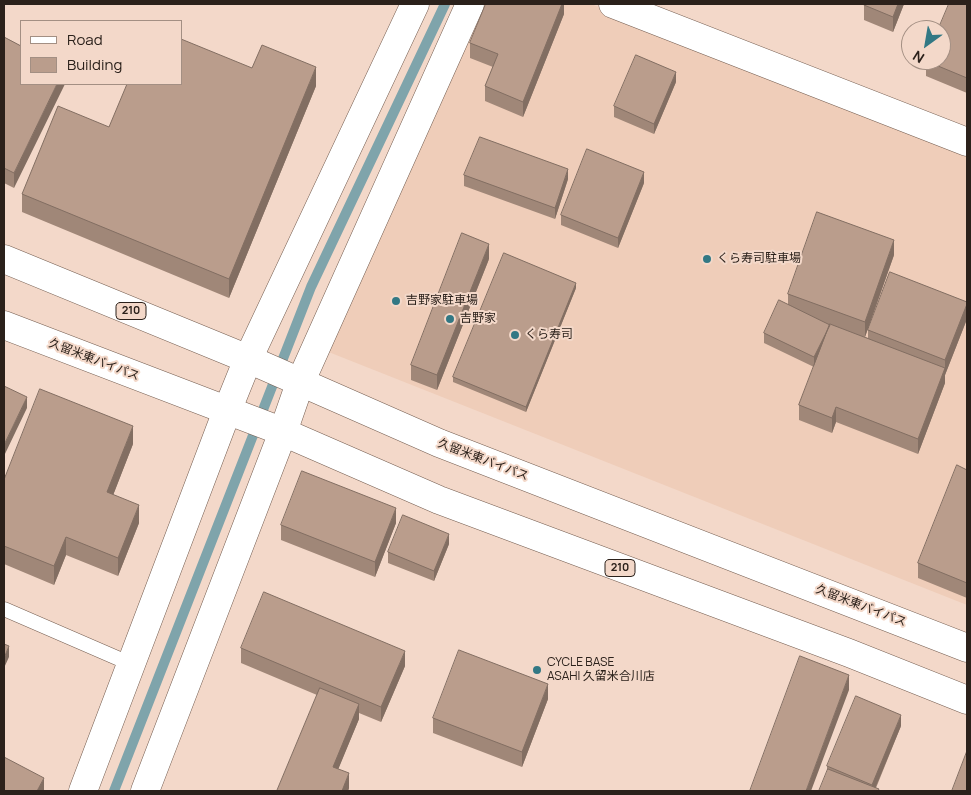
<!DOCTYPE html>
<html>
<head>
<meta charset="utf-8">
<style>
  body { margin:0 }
  #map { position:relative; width:971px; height:795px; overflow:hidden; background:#f3d8c9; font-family:Manrope,sans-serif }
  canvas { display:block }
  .frame { position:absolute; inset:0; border:5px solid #2b211b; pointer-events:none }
  .legend { position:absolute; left:20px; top:20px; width:162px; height:65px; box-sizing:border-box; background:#f3d8c9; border:1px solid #a38f83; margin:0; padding:6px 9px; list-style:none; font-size:15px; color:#2b211b }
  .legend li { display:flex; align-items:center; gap:10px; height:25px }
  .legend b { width:25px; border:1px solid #a38f83 }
  .north { position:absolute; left:901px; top:20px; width:50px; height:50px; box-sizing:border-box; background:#f3d8c9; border:1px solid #a38f83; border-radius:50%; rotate:212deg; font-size:14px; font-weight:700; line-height:20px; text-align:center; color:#2b211b }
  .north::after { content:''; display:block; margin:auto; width:18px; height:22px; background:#327884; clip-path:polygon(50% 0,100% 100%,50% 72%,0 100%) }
</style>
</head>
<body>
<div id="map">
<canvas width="971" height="795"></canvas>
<div class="frame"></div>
<ul class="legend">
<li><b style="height:6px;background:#fff"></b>Road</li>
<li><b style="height:14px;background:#ba9d8c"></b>Building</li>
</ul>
<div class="north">N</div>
</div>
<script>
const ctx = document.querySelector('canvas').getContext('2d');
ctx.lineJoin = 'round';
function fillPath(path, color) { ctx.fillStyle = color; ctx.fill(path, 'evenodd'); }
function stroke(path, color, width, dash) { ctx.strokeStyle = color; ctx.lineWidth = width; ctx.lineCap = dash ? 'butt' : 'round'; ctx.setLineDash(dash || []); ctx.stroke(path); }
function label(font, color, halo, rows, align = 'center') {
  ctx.font = font + ' Manrope,"Noto Sans JP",sans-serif'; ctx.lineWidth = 4; ctx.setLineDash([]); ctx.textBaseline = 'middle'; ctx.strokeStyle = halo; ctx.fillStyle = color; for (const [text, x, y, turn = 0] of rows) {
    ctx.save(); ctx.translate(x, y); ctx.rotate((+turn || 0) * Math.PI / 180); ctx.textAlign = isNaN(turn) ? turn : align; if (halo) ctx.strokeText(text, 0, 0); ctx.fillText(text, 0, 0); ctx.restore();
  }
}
const built = new Path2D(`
  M484,4H591L967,155V605L326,351Z`);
const stream = new Path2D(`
  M114,791L311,287L445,4`);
const lane = new Path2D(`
  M4,609L131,664`);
const street = new Path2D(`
  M613,4L967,142
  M227,411L248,359L415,4
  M283,432L300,383L470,4`);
const secondary = new Path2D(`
  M83,791L227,411
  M145,791L283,432`);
const highway = new Path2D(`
  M4,259L248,359L439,443L967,648
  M4,325L276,429L439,500L849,653L967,700`);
const wall = new Path2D(`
  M564,4V14L523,117L485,101V86L493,67L470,58V43Z
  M864,4H904L893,32L864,20Z
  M967,4V93L926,76V61Z
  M4,37L21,46L14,188L4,183Z
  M252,68L316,86L229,298L22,212V194L109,127Z
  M676,82L654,134L614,117V106Z
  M464,175L568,179L555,219L464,186Z
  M644,183L618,248L561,225V215Z
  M894,255L865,337L868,338V330L967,302V319L945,375V383L918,454L836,422L832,433L799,420V405L814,367L764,343V333L788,305V294Z
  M489,259L437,390L411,380V365Z
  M576,288L526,412L453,382V377Z
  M133,444L113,495L139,523L118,576L66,555L54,585L4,564V480Z
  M967,470V598L918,578V563Z
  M396,523L375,577L281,540V525Z
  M449,544L434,581L388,563V552Z
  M241,648L405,666L381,722L359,713V719L338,769L349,788L348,791H277L317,695L241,663Z
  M548,699L522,767L433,733V718Z
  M901,726L876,788L879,791L827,770V766Z`);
const shadedWall = new Path2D(`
  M562,4H564V14L523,117V102Z
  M898,4H904L893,32V17Z
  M316,67V86L229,298V279Z
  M676,72V82L654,134V124Z
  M57,84H65L14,188V173Z
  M568,169V179L555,219V208Z
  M644,172V183L618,248V238Z
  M894,240V255L865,337V322Z
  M489,244V259L437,390V375Z
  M576,283V288L526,412V407Z
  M967,304V319L945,375V360Z
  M830,325L814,367V357Z
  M945,368V383L918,454V439Z
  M27,397V408L4,456V445Z
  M836,407V422L832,433V418Z
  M133,426V444L107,511V492Z
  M139,505V523L118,576V558Z
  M396,508V523L375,577V562Z
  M449,534V544L434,581V571Z
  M66,537V555L54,585V566Z
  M9,646V657L4,668V658Z
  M405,651V666L381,722V707Z
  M849,675V690L811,791H806Z
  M548,684V699L522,767V752Z
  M359,704V719L333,782V767Z
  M901,715V726L874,791H872V785Z
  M349,773V788L348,791H342Z
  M44,778V791H37Z`);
const building = new Path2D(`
  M486,4H562L523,102L485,86L498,54L470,43Z
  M864,4H898L893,17L864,5Z
  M949,4H967V78L926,61V60H941V30H938Z
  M4,37L21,46V84H57L14,173L4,168Z
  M181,39L252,68L262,45L316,67L229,279L22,194L58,106L109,127L127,84H181Z
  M636,55L676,72L654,124L614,106Z
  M480,137L568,169L555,208L464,175Z
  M587,149L644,172L618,238L561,215Z
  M817,212L894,240L865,322L788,294Z
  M462,233L489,244L437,375L411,365Z
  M504,253L576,283L526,407L453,377Z
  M890,272L967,302V304L945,360L868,330Z
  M779,300L830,325L814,357L764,333Z
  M830,324L945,368L918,439L836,407L832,418L799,405Z
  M4,386L27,397L4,445Z
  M40,389L133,426L107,492L139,505L118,558L66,537L54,566L4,546V480Z
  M957,465L967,470V583L918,563Z
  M302,471L396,508L375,562L281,525Z
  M403,515L449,534L434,571L388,552Z
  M264,592L405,651L381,707L241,648Z
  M4,644L9,646L4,658Z
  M459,650L548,684L522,752L433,718Z
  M800,656L849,675L806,791H750Z
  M320,688L359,704L333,767L349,773L342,791H277Z
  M856,696L901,715L872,785L827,766Z
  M967,751V791H952Z
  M4,757L44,778L37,791H4Z
  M828,769L879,789L878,791H819Z`);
const markers = [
  [707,259,5,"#327884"],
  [396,301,5,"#327884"],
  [450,319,5,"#327884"],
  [515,335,5,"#327884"],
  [537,670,5,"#327884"]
];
const shields = [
  [131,311,30],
  [620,568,30]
];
const shieldNames = [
  ["210",131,311],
  ["210",620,568]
];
const poiNames = [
  ["くら寿司駐車場",717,259],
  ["吉野家駐車場",406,301],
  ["吉野家",460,319],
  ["くら寿司",525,335],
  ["CYCLE BASE",547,663],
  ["ASAHI 久留米合川店",547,677]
];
const streetNames = [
  ["久留米東バイパス",94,360,21],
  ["久留米東バイパス",483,460,21],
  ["久留米東バイパス",861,606,21]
];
fillPath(built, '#efcdb9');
stroke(stream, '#7fa4ab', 10);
stroke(lane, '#755e51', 15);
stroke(street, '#755e51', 29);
stroke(secondary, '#755e51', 29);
stroke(highway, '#755e51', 29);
stroke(lane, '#fff', 14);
stroke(street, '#fff', 28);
stroke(secondary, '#fff', 28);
stroke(highway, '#fff', 28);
fillPath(wall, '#a08778');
fillPath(shadedWall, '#826e62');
fillPath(building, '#ba9d8c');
stroke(building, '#826e62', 1);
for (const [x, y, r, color] of markers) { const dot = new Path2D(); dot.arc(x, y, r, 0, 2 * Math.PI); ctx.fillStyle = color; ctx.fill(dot); stroke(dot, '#f3d8c9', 2); }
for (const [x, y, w] of shields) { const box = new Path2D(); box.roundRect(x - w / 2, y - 8.5, w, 17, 4); ctx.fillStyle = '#f3d8c9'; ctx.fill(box); stroke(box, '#2b211b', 1); }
label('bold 11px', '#2b211b', null, shieldNames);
label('12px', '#2b211b', '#f3d8c9', poiNames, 'left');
label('12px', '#2b211b', '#f3d8c9', streetNames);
</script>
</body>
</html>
